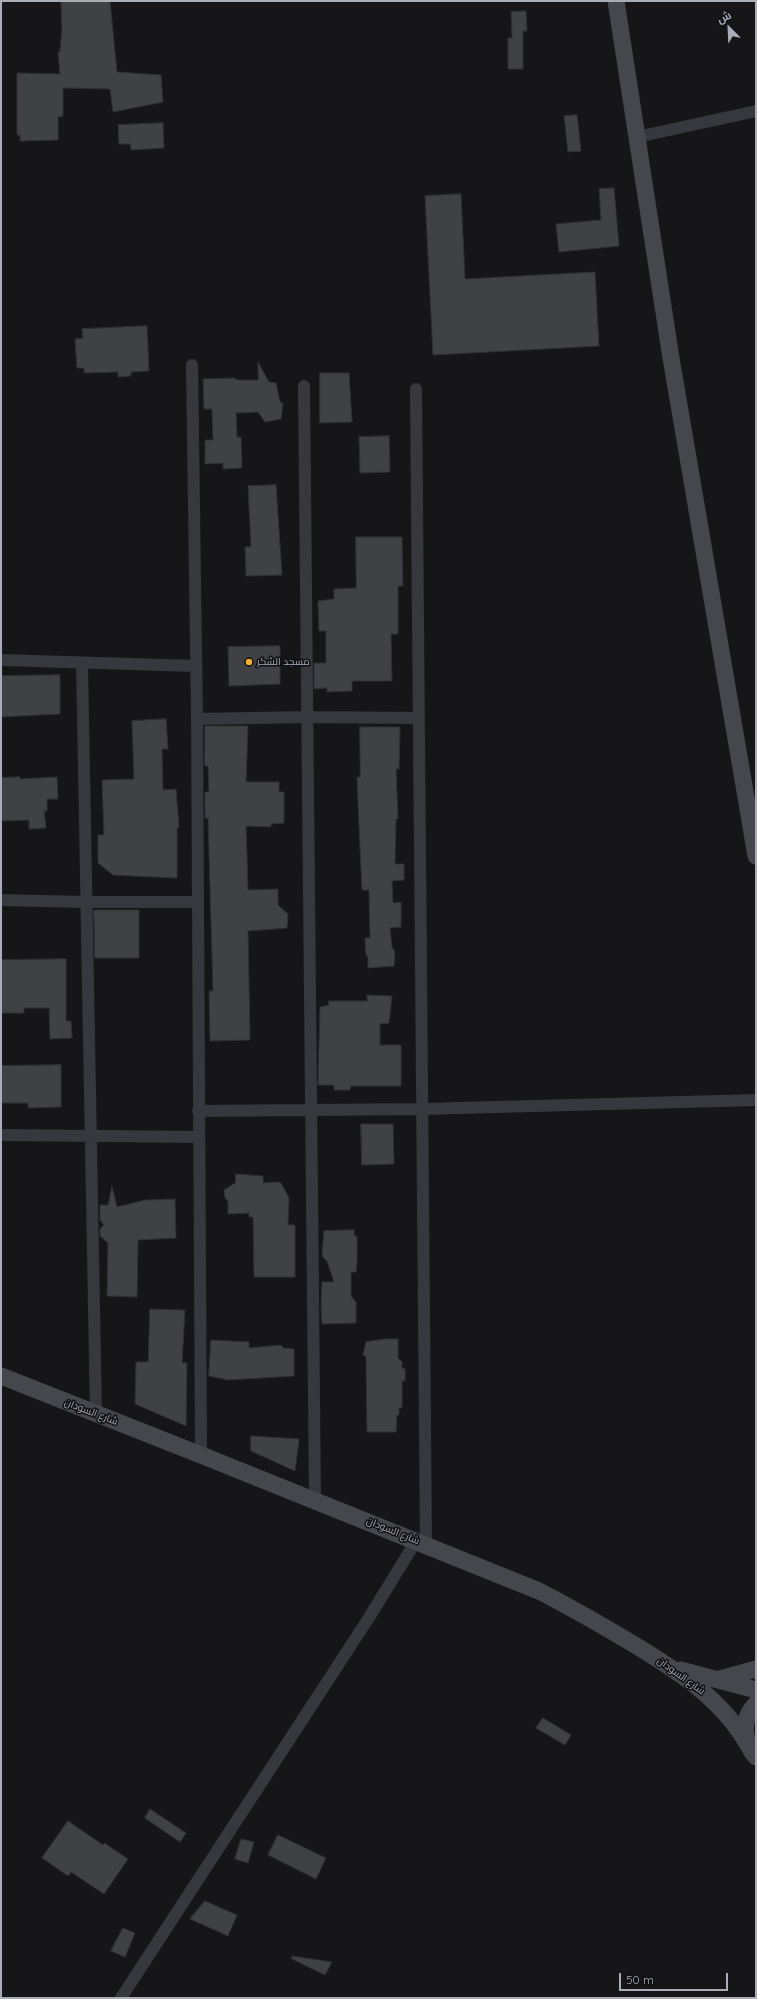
<!DOCTYPE html>
<html>
<head>
<meta charset="utf-8">
<style>
  body { margin:0 }
  #map { position:relative; width:757px; height:1999px; overflow:hidden; background:#161618; font-family:Quicksand,Cairo,sans-serif }
  canvas { display:block }
  .frame { position:absolute; inset:0; border:2px solid #a8adb8; pointer-events:none }
  .north { position:absolute; left:709px; top:8px; width:40px; height:40px; -webkit-text-stroke:3px #111113; paint-order:stroke; rotate:336deg; font-size:11px; font-weight:700; line-height:16px; text-align:center; color:#a8adb8 }
  .north::after { content:''; display:block; margin:auto; width:14px; height:18px; background:#a8adb8; clip-path:polygon(50% 0,100% 100%,50% 72%,0 100%) }
  .scale { position:absolute; left:619px; top:1973px; width:109px; height:18px; box-sizing:border-box; border:2px solid #a8adb8; border-top:0; padding-left:5px; font-size:12px; line-height:14px; white-space:nowrap; color:#a8adb8; -webkit-text-stroke:3px #111113; paint-order:stroke }
</style>
</head>
<body>
<div id="map">
<canvas width="757" height="1999"></canvas>
<div class="frame"></div>
<div class="north">ش</div>
<div class="scale">50 m</div>
</div>
<script>
const ctx = document.querySelector('canvas').getContext('2d');
ctx.lineJoin = 'round';
function fillPath(path, color) { ctx.fillStyle = color; ctx.fill(path, 'evenodd'); }
function stroke(path, color, width, dash) { ctx.strokeStyle = color; ctx.lineWidth = width; ctx.lineCap = dash ? 'butt' : 'round'; ctx.setLineDash(dash || []); ctx.stroke(path); }
function label(font, color, halo, rows, align = 'center') {
  ctx.font = font + ' Quicksand,Cairo,sans-serif'; ctx.lineWidth = 3; ctx.setLineDash([]); ctx.textBaseline = 'middle'; ctx.strokeStyle = halo; ctx.fillStyle = color; for (const [text, x, y, turn = 0] of rows) {
    ctx.save(); ctx.translate(x, y); ctx.rotate((+turn || 0) * Math.PI / 180); ctx.textAlign = isNaN(turn) ? turn : align; if (halo) ctx.strokeText(text, 0, 0); ctx.fillText(text, 0, 0); ctx.restore();
  }
}
const building = new Path2D(`
  M61,1H110L117,72L161,75L163,102L113,112L110,89L63,88V116L58,117V140L20,141V135H17V73L60,74L58,53L60,51L62,27Z
  M526,11L527,31H523V69H508V38H512L511,12Z
  M577,115L581,151L568,152L564,116Z
  M163,123L164,148L131,150L130,144H119L118,125Z
  M614,188L619,246L559,252L556,224L601,220L599,189Z
  M461,194L465,279L595,272L599,346L433,355L425,196Z
  M147,326L149,371L131,372V376L118,377V372L84,373V368H77L75,339L83,338L82,329Z
  M258,362L269,382L276,383L280,402L283,403L281,419L265,422L258,412L236,413L237,437H241L242,468L223,469V463L205,464V440H213L212,409H204L203,379L235,378L236,380H258Z
  M320,373H349L352,422L320,423Z
  M389,436L390,472L360,473L359,437Z
  M276,485L282,575L246,576L245,547H251L248,486Z
  M356,537H402L403,586H398V634H391L392,681H352V691L327,692V688L314,689V663H326V631H319L318,601L334,599V589L356,588Z
  M280,646V684L229,686L228,647Z
  M60,675V714L1,717V676Z
  M166,719L168,749H162L163,790L176,789L179,828H177V878L113,875L98,863V835H104L102,780L134,779L132,721Z
  M205,726H248L246,782H279V792H284V823L271,824V827L246,826L248,890L278,889V905L288,914L287,928L248,931L250,1040L210,1041L209,991H213L208,818H205V792H209L208,766H205Z
  M360,727H400L399,769H396L398,819H396L395,864H404V880L392,881L393,903L401,902V927L390,928L392,947L395,952L394,966L368,968V956H366L365,938H370L369,890H362L359,826L357,777H360Z
  M20,777V779L57,777L58,799H47V811H44L46,828L29,829V820L1,821V778Z
  M94,910H139V958H95Z
  M66,959V1021H71L72,1038L50,1039L49,1008H24V1013H1V960Z
  M367,995L392,996L389,1023L380,1024V1045H401V1086H351L350,1090H334V1085H318L320,1007L329,1005L328,1001H367Z
  M61,1065V1107L28,1108V1103H1V1066Z
  M361,1124H393L394,1164L362,1165Z
  M236,1174L263,1176V1183L278,1182L281,1183L289,1198L288,1225H295V1277H254L253,1217H249V1213L228,1214V1201L225,1198L224,1190L235,1183Z
  M112,1186L117,1207L145,1200L175,1199L176,1238L138,1240L137,1297L107,1296L108,1243L100,1236V1229L104,1225L100,1220V1205H108Z
  M354,1230V1236H357V1263L356,1272H351V1296L356,1302V1323L322,1324L321,1305L322,1282H334L327,1261L322,1256L324,1231Z
  M150,1309L185,1310L182,1363H187L186,1426L135,1404L136,1362H148Z
  M385,1339H398V1358L402,1362V1368L405,1369V1381H402V1408H399V1415H397L396,1432H367L366,1357L363,1355L366,1342Z
  M211,1340L249,1342V1348L281,1345L283,1348L294,1349V1376L228,1380L209,1376Z
  M251,1436L299,1439L295,1471L251,1451Z
  M543,1718L571,1735L565,1745L536,1728Z
  M150,1809L186,1833L180,1842L145,1818Z
  M68,1821L103,1845L104,1843L128,1859L104,1894L71,1872L68,1876L42,1858Z
  M278,1835L326,1858L316,1879L268,1855Z
  M241,1839L254,1842L248,1863L235,1859Z
  M205,1901L237,1915L228,1936L190,1919Z
  M123,1928L135,1933L125,1957L111,1951Z
  M292,1956L332,1962L325,1975L292,1959Z`);
const street = new Path2D(`
  M637,137L756,111
  M192,365L197,719L201,1455
  M304,386L315,1500
  M416,389L426,1545
  M1,660L196,666
  M82,663L96,1414
  M197,719L307,717L419,718
  M1,900L86,902H198
  M198,1111L422,1109L756,1100
  M1,1135L199,1137
  M121,1998L370,1616L416,1541`);
const secondary = new Path2D(`
  M616,1L671,358L756,856
  M1,1376L201,1455L539,1591C572,1608 603,1626 635,1645C679,1672 722,1699 748,1745
  M681,1670L756,1690
  M720,1679L756,1669
  M756,1704C741,1718 743,1743 756,1757`);
const markers = [
  [249,662,4,"#f2b134"]
];
const poiNames = [
  ["مسجد الشكر",257,662]
];
const streetNames = [
  ["شارع السودان",91,1412,21],
  ["شارع السودان",393,1531,22],
  ["شارع السودان",681,1676,36]
];
fillPath(building, '#404145');
stroke(building, '#303034', 1);
stroke(street, '#37383d', 12);
stroke(secondary, '#45474d', 17);
for (const [x, y, r, color] of markers) { const dot = new Path2D(); dot.arc(x, y, r, 0, 2 * Math.PI); ctx.fillStyle = color; ctx.fill(dot); stroke(dot, '#111113', 1.5); }
label('10px', '#a8adb8', '#111113', poiNames, 'left');
label('10px', '#a8adb8', '#111113', streetNames);
</script>
</body>
</html>
